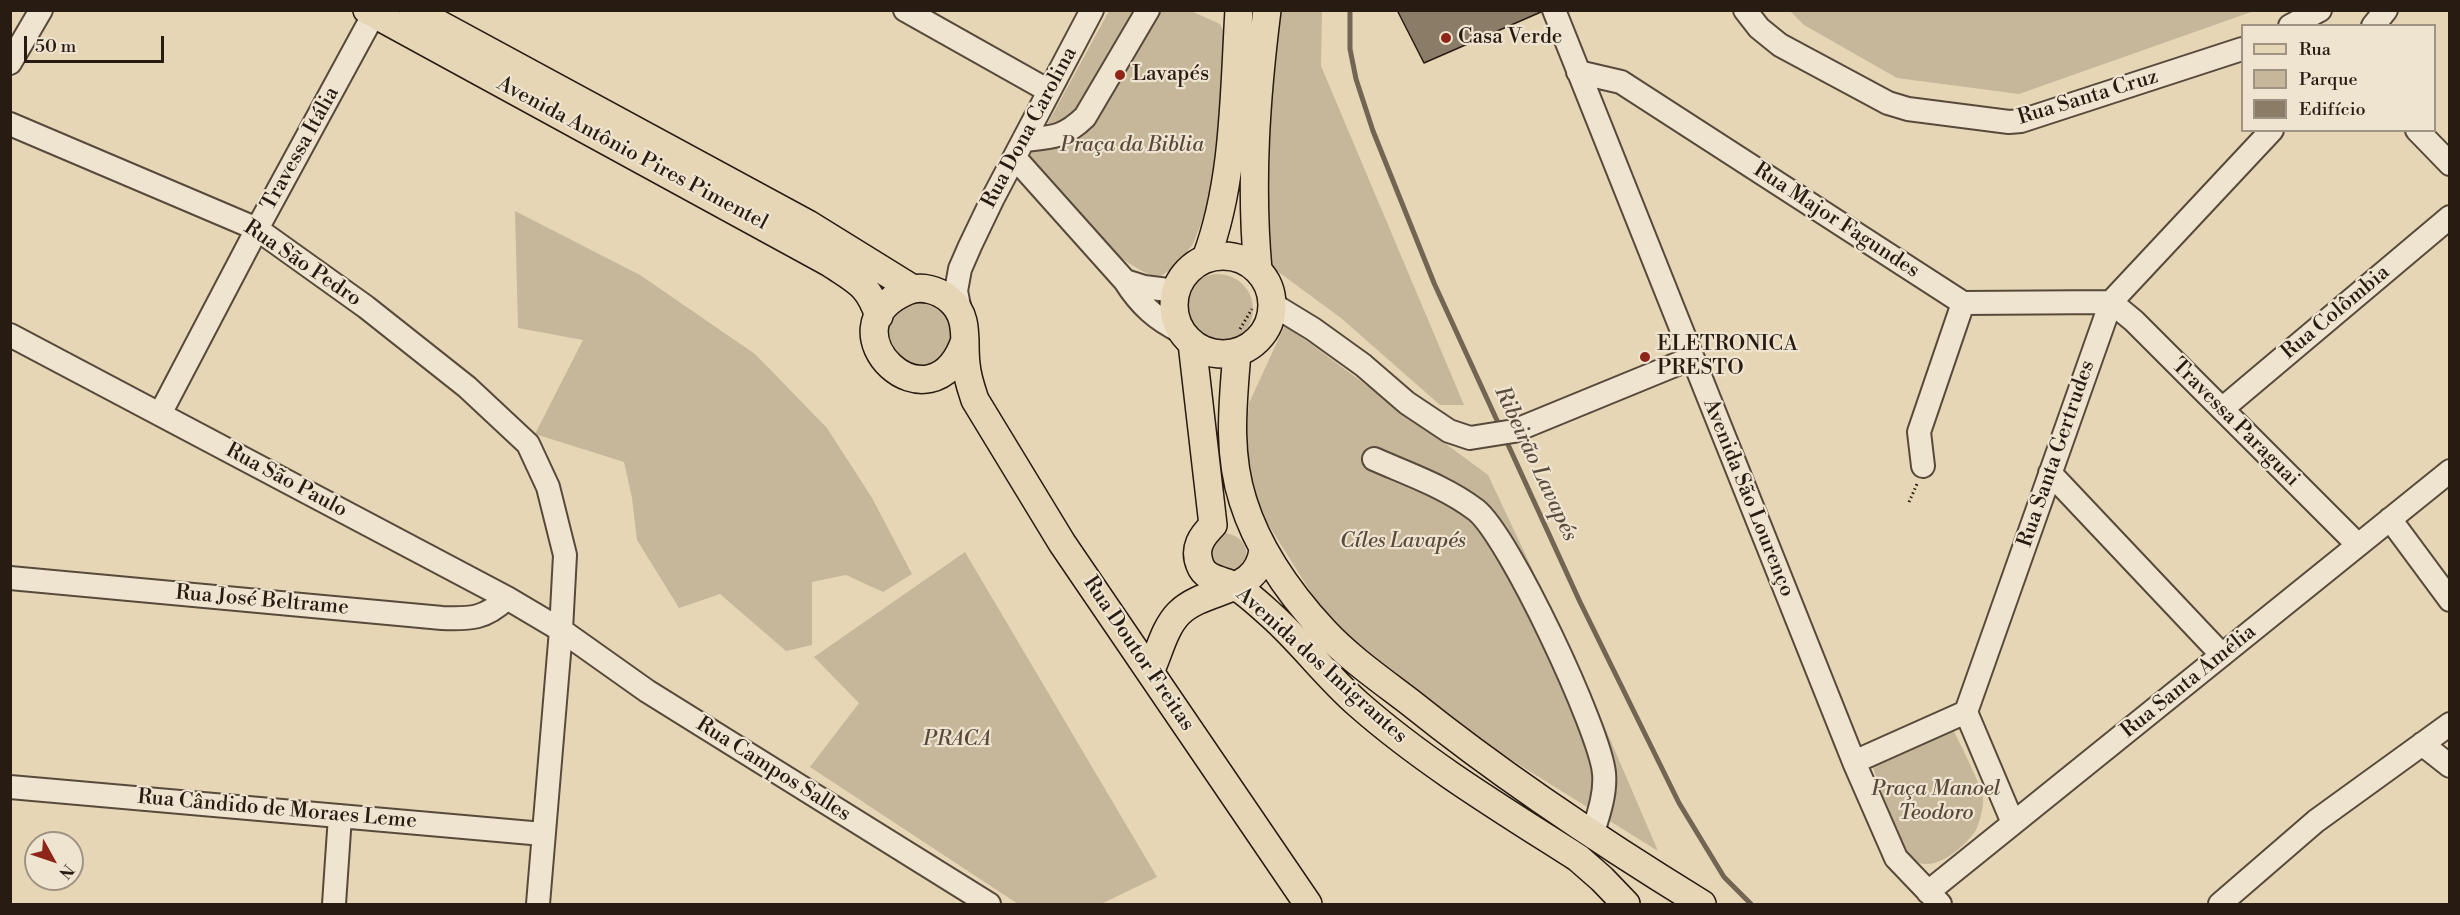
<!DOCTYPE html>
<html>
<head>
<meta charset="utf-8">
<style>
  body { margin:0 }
  #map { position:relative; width:2460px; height:915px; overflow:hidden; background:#e7d6b6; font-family:"Libre Bodoni",serif }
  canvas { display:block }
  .frame { position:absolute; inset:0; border:12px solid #271b12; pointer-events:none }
  .legend { position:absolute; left:2241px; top:24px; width:195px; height:108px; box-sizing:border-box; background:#efe4d0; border:2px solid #9f9484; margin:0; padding:8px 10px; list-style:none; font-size:18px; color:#271b12 }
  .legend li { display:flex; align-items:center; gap:12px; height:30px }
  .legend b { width:30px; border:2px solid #9f9484 }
  .north { position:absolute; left:24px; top:831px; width:60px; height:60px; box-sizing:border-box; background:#efe4d0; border:2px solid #9f9484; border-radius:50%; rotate:130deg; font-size:16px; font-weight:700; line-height:24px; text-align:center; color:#271b12 }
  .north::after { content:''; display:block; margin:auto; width:21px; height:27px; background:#8f2418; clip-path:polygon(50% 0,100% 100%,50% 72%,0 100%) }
  .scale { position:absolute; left:24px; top:36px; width:140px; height:27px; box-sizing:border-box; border:3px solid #271b12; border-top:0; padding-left:8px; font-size:18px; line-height:21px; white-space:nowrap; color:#271b12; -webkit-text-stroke:4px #efe4d0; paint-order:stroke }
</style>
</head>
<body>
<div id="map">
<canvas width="2460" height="915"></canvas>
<div class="frame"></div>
<ul class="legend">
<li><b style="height:8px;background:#e7d6b6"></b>Rua</li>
<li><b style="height:16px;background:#c6b69a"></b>Parque</li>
<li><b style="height:16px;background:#8b7c67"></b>Edifício</li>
</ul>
<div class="north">N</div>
<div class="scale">50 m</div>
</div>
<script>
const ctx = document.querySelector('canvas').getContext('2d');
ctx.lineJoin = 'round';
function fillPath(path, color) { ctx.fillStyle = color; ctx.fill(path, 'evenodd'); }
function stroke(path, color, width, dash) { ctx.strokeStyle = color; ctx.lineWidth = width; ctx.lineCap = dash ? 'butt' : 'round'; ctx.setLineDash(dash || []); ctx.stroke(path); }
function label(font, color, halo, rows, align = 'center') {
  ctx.font = font + ' "Libre Bodoni",serif'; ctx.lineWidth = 4.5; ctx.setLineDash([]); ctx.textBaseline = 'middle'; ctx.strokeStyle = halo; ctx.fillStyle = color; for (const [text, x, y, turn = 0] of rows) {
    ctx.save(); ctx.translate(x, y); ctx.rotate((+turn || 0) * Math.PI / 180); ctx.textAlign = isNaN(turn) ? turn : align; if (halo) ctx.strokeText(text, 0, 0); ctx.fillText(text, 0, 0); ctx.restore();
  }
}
const green = new Path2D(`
  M1109,11H1191L1220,24L1229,42L1209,203L1193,244L1177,265L1158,278C1102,258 1067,200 1030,156Z
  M1276,11H1322L1321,66L1464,405H1440L1341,318L1269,265L1254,200Z
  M1790,11H2254L2019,94L1897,78L1804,25Z
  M515,211L640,275L755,354L827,428L872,498L912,574L883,592L846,575L812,582V645L786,651L720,594L679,608L637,540L632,498L624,462L535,434L583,340L518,328Z
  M1183 309a35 35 0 1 1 70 0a35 35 0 1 1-70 0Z
  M923,301C957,310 964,350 931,366C925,369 915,367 908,367L886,344C888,318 894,304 923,301Z
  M1285,325L1488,475L1585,681L1658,851L1410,697L1322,610L1261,513L1244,457L1249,403Z
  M1224,533C1244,535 1252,552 1243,569L1223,578L1203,551L1216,534Z
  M965,552L1157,877L1101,904H1018L810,767L859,703L814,657Z
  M1950,723C1956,736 1983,788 1983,799C1984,806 1979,824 1976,830C1965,847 1931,877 1912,858C1899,845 1878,780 1870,760Z`);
const stream = new Path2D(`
  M1350,10V49L1356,79L1373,131L1434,283L1500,427
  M1505,438L1580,602L1679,803L1724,877L1751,904`);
const building = new Path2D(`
  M1397,10H1541V12L1424,63Z`);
const path = new Path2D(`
  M1240,329L1252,309
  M1909,502L1917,484`);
const minor = new Path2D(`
  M905,10L1049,91
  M1554,10L1854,762L1896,858L1940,904
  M1745,10L1759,28L1780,45L1888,103L1908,109L2009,122L2021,121L2242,49
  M2290,26L2320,10
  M2373,26L2386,10
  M10,63L41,10
  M1578,72L1621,82L1963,303L2111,302L2134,321L2358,545
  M10,124L257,229L366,307L467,387L528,444L548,487L565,555L561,630L538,904
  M2417,130L2450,164
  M1024,140C1053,137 1063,138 1085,117L1148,10
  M1015,158L1125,281C1140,305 1157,320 1182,332
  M1125,281L1144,287L1176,291
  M1272,304L1313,329L1363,365L1407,403L1449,431L1470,438L1514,431L1692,358
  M960,311L956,291L960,269L970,246L993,198L1092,10
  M10,335L507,598L561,630L647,691L989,904
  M2222,409L2450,217
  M160,414L257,229L376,10
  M1374,459C1408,474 1446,487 1476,510C1509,536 1600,730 1604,773C1606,794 1598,816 1592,835
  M1923,466L1919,432L1963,303
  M2050,473L2222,655
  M2390,519L2450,600
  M10,578L442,618C471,619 485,619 507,598
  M1966,712L2013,823
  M2422,744L2450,766
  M1854,762L1966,712L2111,302L2272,130
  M10,787L543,834
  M1928,892L2450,471
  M334,904L340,816
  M2220,904L2316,821L2450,724`);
const major = new Path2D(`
  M367,10L830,263C857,281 868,284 879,316
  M413,10L808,224L913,289
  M1174 305a49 49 0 1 1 98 0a49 49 0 1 1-98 0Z
  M1206,258C1235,182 1234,92 1239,10
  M1258,270C1250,183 1256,97 1267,10
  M965,340C932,437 819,329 907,291C921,285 939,290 950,300C970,317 963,341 966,364C967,377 971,388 975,400L1062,543L1308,904
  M1192,343L1213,525C1202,536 1193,548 1200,565C1205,579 1221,580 1233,585C1244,590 1263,608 1272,616C1303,644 1327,677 1358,704C1425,763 1503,810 1578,858L1602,879L1626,904
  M1237,352C1233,403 1227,451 1243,501C1258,549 1289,593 1324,631C1349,658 1381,680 1411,703C1503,777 1601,842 1702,904
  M1150,672C1159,653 1164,628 1179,613C1207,586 1259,595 1263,549`);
const markers = [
  [1446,38,6,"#8f2418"],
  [1120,75,6,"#8f2418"],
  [1645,357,6,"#8f2418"]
];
const poiNames = [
  ["Casa Verde",1458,38],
  ["Lavapés",1132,75],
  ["ELETRONICA",1657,345],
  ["PRESTO",1657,369]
];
const streetNames = [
  ["Rua Santa Cruz",2088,98,-17],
  ["Rua Dona Carolina",1030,128,-62],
  ["Travessa Itália",301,149,-61],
  ["Avenida Antônio Pires Pimentel",632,154,28],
  ["Rua Major Fagundes",1836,221,33],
  ["Rua São Pedro",302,264,34],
  ["Rua Colômbia",2336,313,-40],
  ["Travessa Paraguai",2235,423,45],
  ["Rua Santa Gertrudes",2057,454,-71],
  ["Rua São Paulo",286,481,28],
  ["Avenida São Lourenço",1748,498,68],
  ["Rua José Beltrame",262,601,5],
  ["Rua Doutor Freitas",1138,654,56],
  ["Avenida dos Imigrantes",1321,666,42],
  ["Rua Santa Amélia",2189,682,-39],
  ["Rua Campos Salles",773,770,32],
  ["Rua Cândido de Moraes Leme",277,810,5]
];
const parkNames = [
  ["Praça da Biblia",1132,146],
  ["Cíles Lavapés",1403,542],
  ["PRACA",957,740],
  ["Praça Manoel",1936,790],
  ["Teodoro",1936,814]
];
const waterNames = [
  ["Ribeirão Lavapés",1535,464,65]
];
fillPath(green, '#c6b69a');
stroke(stream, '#736553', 5);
fillPath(building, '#8b7c67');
stroke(building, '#271b12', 1.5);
stroke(minor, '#574a3b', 26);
stroke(major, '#271b12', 30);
stroke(path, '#271b12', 3, [1.5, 3]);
stroke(minor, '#efe4d0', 22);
stroke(major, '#e7d6b6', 27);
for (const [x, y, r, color] of markers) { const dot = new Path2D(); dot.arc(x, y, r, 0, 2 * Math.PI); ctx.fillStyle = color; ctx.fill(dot); stroke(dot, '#efe4d0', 2); }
label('21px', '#271b12', '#efe4d0', poiNames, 'left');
label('21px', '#271b12', '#efe4d0', streetNames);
label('italic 21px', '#574a3b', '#efe4d0', parkNames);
label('italic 22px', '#5a4c3d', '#efe4d0', waterNames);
</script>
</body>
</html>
